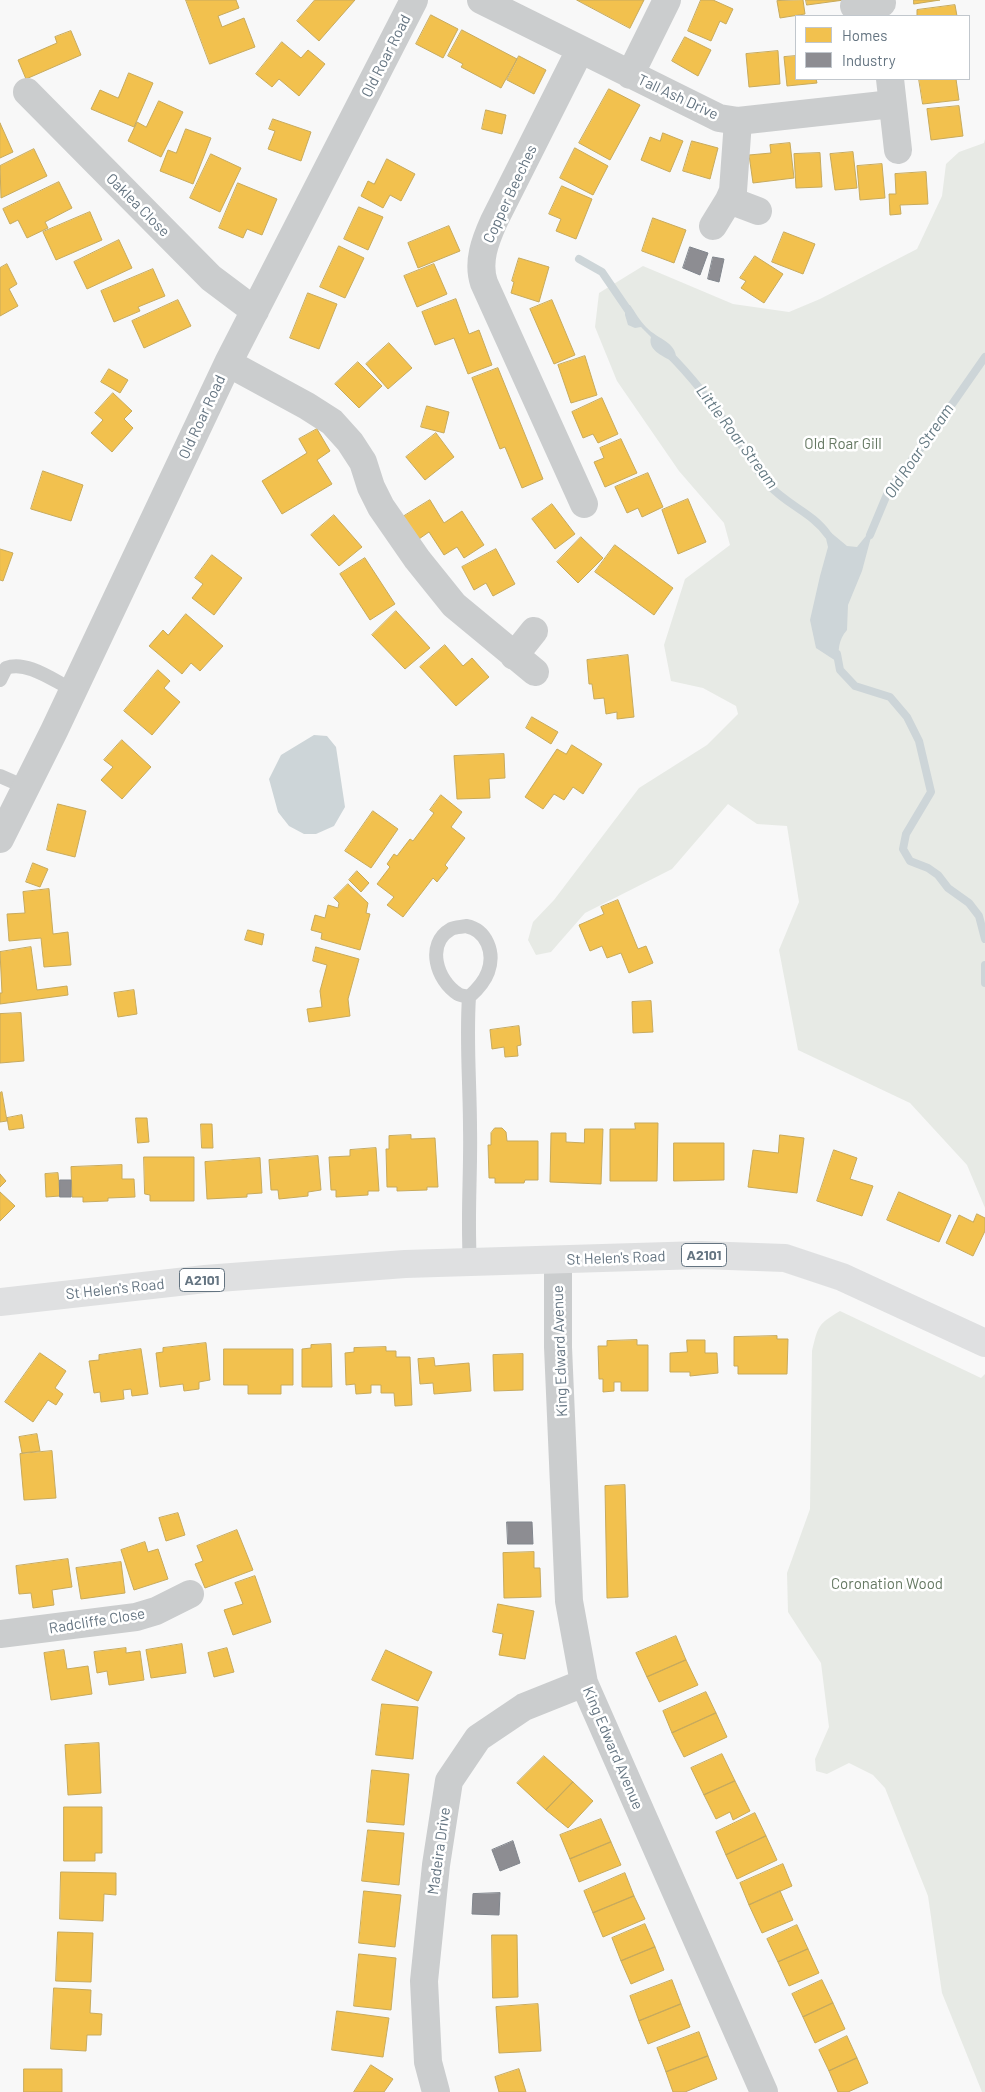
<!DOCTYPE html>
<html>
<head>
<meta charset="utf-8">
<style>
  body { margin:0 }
  #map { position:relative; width:985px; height:2092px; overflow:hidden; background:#f8f8f8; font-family:Barlow,sans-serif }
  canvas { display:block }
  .legend { position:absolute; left:795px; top:15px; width:175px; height:65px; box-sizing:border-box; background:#fff; border:1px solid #c1c7cd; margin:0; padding:6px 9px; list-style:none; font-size:15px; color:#647481 }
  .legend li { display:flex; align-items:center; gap:10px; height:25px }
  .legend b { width:25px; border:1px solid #c1c7cd }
</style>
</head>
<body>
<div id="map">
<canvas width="985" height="2092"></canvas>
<ul class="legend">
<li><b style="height:14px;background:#f2c14e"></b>Homes</li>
<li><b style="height:14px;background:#8d8d92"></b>Industry</li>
</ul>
</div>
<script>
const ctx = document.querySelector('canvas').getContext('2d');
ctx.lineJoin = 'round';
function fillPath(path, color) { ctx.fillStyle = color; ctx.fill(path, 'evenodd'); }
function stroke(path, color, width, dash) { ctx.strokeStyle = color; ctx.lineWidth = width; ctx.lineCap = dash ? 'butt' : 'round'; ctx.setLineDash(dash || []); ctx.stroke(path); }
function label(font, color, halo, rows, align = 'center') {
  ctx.font = font + ' Barlow,sans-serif'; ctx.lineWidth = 5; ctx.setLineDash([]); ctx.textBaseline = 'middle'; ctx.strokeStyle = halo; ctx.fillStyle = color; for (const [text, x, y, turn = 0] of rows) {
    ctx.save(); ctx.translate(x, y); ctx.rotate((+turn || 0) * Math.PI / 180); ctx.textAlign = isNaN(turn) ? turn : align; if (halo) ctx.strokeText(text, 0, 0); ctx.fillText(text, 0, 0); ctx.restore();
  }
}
const green = new Path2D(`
  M985,139V1208L967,1165L910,1103L798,1050L779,950L799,902L787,826L757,824L728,804L672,869L585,913L551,952L536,955L528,940L533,922L554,900L639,788L707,745L738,714L736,706L703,688L671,681L664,645L685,579L730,545L724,523L679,471L617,381L595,327L599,293L643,266L733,304L789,312L820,299L917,249L942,196L946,164L959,152L984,143Z
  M840,1311L981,1378L985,1374V2092H982L942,1993L928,1896L885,1788L873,1775L849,1763L827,1774L816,1771L815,1759L829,1727L821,1663L788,1612L787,1573L810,1509L812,1351C818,1326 818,1324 840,1311Z`);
const water = new Path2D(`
  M625,305H630C635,312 640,321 646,327C658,340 679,342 676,363C665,357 647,351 651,337L641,327L635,328L628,325L625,315Z
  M823,526L847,546L857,547L874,526L862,571L848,605L847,630C838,640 838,651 839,663L816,648L810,620L820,576L828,547Z
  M314,735L327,736L336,747L345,807L334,826L316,834H304L289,826L278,812L269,779L281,755Z`);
const homes = new Path2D(`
  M186,0H236L239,8L218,16L222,27L244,18L255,47L210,64Z
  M315,0H355L319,41L297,21Z
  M577,0H644L630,28Z
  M701,0H713L733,9L726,24L720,21L711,41L688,31Z
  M803,0L805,14L780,18L777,1Z
  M806,0H844L807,5Z
  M914,0H940L914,4Z
  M955,5L957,16H917V10Z
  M431,15L458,29L443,58L416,44Z
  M462,30L517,59L501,88L461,67L463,64L448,56Z
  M71,31L81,55L26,79L18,60L57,43L55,37Z
  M685,37L711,50L698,76L672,61Z
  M282,42L301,58L308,50L325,64L299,96L279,79L272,87L256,74Z
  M778,51L780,84L749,87L746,54Z
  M519,56L546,70L534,94L507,80Z
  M796,56V79H816L817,83L787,86L784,57Z
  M129,73L153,83L134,127L91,109L100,90L118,98Z
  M919,79H956L959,100L923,104Z
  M609,89L640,105L610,160L579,143Z
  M159,101L183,112L161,157L128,141L137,122L146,127Z
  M959,106L963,136L931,140L927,109Z
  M486,110L506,115L502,134L482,129Z
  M273,119L311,132L301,161L268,149L275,131L269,129Z
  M0,123L13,152L0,158Z
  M186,129L211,138L193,184L160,171L168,150L176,153Z
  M663,133L683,141L670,172L641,160L650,137L660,141Z
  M692,141L718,148L710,179L683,171Z
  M790,143L794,178L753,183L749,155L771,153L770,145Z
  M575,148L608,166L593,195L560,178Z
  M34,149L47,176L1,198L0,166Z
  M853,152L857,188L835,190L830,154Z
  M820,153L822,187L796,188L794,154Z
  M211,154L241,168L220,212L190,198Z
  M387,159L415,174L401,201L390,195L383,208L361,196L368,181L374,184Z
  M882,164L885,198L860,200L857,166Z
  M926,172L928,204L900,205L901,214L890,215L889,194H896L895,174Z
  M59,182L72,208L45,222L48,228L27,238L18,220L10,224L3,209Z
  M238,183L277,199L262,235L247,229L243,238L219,228Z
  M562,186L592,199L576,239L556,231L561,219L549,214Z
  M359,207L383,217L368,250L344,239Z
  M90,212L102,240L56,260L43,232Z
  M653,218L686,230L674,263L642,251Z
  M449,226L460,251L418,268L408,243Z
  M784,232L815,244L803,274L772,262Z
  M119,240L132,268L87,289L74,262Z
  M339,246L364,258L345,298L320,287Z
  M755,256L783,274L764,303L741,288L746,281L740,278Z
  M519,258L549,267L539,302L511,293L514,282L512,281Z
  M7,264L17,284L9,289L18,306L0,316V268Z
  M434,264L447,294L417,307L404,276Z
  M153,269L165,296L138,307L140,311L114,322L101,291Z
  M308,293L337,304L319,349L290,338Z
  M456,299L469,334L479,330L492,365L468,374L454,338L435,345L422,312Z
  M178,300L191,326L144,348L132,321Z
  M552,300L575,355L554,364L530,309Z
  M389,343L412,368L388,389L366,364Z
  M585,356L597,395L571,403L558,365Z
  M358,362L382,386L359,408L335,384Z
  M498,368L543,479L522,488L505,447L500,449L472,378Z
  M109,369L128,380L120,393L101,382Z
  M113,393L132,411L124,419L133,428L112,452L91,433L103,420L95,413Z
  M602,398L618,434L598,443L593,434L583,438L572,412Z
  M427,406L449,412L444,433L421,427Z
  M317,429L330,451L317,460L332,484L282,514L262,481L307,453L299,439Z
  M436,433L454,457L425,480L406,457Z
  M621,439L637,473L605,487L594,462L604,458L600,448Z
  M43,471L83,485L71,521L31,509Z
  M648,473L663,507L642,517L638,508L627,513L615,487Z
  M688,499L706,542L678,554L662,510Z
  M430,500L444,523L462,511L484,545L464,558L457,547L444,555L429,532L416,541L401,518Z
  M552,504L575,534L555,549L532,519Z
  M334,515L362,547L339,566L311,535Z
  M581,537L603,558L578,583L557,562Z
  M615,545L673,588L654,615L595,572Z
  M0,549L13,553L3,581L0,580Z
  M496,549L515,584L493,596L486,583L474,590L462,567Z
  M212,555L242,578L214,615L192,598L203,584L195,578Z
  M365,558L395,604L370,620L340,574Z
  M396,611L430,648L405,669L372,635Z
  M186,614L223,646L200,671L191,663L182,674L149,646L163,630L168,635Z
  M445,645L463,666L472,658L489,677L456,706L420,667Z
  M628,655L634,717L617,719V712L606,714L604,698L594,699L592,684H589L587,660Z
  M158,670L170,681L164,688L180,702L152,735L124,711Z
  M532,717L558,732L551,744L526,728Z
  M122,740L151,767L122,799L101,780L113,767L104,760Z
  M572,745L602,764L583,794L573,787L564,800L554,794L543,809L525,797L557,749L566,754Z
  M504,754L505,778L489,779L490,798L457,799L454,756Z
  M441,795L462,812L451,827L465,838L445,865L448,868L437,882L433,878L403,917L387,905L394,897L377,884L390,867L387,864L394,854L397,856L410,839L413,841L434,813L430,810Z
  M58,804L86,811L75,857L47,850Z
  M373,811L398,829L371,868L345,851Z
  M33,863L48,869L40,887L26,882Z
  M357,871L369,883L361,892L349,880Z
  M348,884L368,903L366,913L370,914L360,950L321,939L322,933L311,930L315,915L325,918L328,905L338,908L339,903L334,898Z
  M49,889L53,934L68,932L71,965L44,967L41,938L9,941L7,914L25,913L23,892Z
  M618,900L638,949L646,946L653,963L629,973L621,953L607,958L602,946L590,951L579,925L604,914L601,907Z
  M248,930L264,934L262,945L245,940Z
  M31,947L37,990L67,986L68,995L0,1004V993H2L0,952Z
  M316,947L359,959L348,999L350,1016L309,1022L307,1009L322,1007L320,991L327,965L313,961Z
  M134,990L137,1014L118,1017L114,993Z
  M651,1001L653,1032L633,1033L632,1002Z
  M21,1013L24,1061L0,1063V1014Z
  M519,1026L521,1045L517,1046L518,1056L505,1057L504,1047L492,1049L490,1030Z
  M2,1092L7,1121L0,1122V1093Z
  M22,1115L24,1128L9,1130L7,1118Z
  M136,1118H147L149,1142L138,1143Z
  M635,1123H658L657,1181H610V1129H635Z
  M201,1124H212L213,1148H202Z
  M495,1128H502L506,1132L507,1141H538V1180H525L524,1183H495V1178H489L488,1145H491V1133Z
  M585,1129H603L601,1184L550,1182L551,1133H566V1142L584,1143Z
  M411,1135V1139L435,1138L438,1187H427V1190L397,1191V1187H387L386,1149H389V1136Z
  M780,1135L804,1138L797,1193L748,1187L753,1150L778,1153Z
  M674,1143H724V1180L674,1181Z
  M376,1148L379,1191H368V1195L336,1197V1190H331L329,1157L350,1156V1150Z
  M834,1150L857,1158L850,1179L873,1186L862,1216L817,1201Z
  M318,1156L321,1190L308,1192V1196L279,1199L278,1190H271L269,1160Z
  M144,1157H194V1201H150V1195L145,1194Z
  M260,1158L262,1193L247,1194V1197L207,1199L205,1162Z
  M122,1165V1179H134L135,1197L108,1198V1201L83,1202V1197H72L71,1167Z
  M58,1173L60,1196L46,1197L45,1174Z
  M0,1174L6,1181L0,1187Z
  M0,1192L15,1206L0,1221Z
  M899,1192L951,1215L939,1242L887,1220Z
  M977,1214L985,1218V1231L973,1256L946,1243L959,1215L973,1222Z
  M777,1336V1339H788L787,1374H738V1366H734V1337Z
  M637,1340V1345H648V1391H621V1382H614V1391L603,1392V1379H599L598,1346H607V1341Z
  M687,1340H705V1353H717L718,1373L690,1376V1372H670V1353L687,1352Z
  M206,1343L210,1380L199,1382V1389L184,1391L183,1384L160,1387L156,1353L163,1352V1348Z
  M331,1344L332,1387H302V1349L311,1348V1345Z
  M386,1347V1351H396V1357H410L412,1405L395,1406L394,1393H381V1385H371V1393L356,1394L355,1384L346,1385L345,1353L354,1352V1348Z
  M141,1349L148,1394L132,1396L131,1389L123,1390L124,1399L101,1402L100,1392L94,1393L89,1361L99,1360V1355Z
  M224,1349H293V1385H281V1394H248V1385H224Z
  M40,1353L66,1371L55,1388L63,1394L56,1405L48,1400L33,1422L5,1402Z
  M523,1354V1390L494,1391L493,1355Z
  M434,1358L435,1366L469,1363L471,1391L434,1394L433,1383L420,1384L418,1359Z
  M37,1434L40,1451L22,1453L19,1437Z
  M52,1451L56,1498L24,1500L20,1454Z
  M625,1485L628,1597L607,1598L605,1486Z
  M178,1513L185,1535L166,1541L159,1518Z
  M237,1530L253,1570L205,1588L195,1564L203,1561L197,1546Z
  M145,1542L148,1552L158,1549L168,1579L134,1590L121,1550Z
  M534,1552V1568H540L541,1597L504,1598L503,1553Z
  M68,1559L72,1587L52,1590L54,1605L33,1608L31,1593L19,1594L16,1566Z
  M121,1562L125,1593L81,1599L76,1568Z
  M255,1576L271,1622L233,1635L224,1610L243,1604L235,1583Z
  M498,1604L534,1611L525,1659L499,1655L503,1634L493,1632Z
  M676,1636L686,1660L647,1677L636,1653Z
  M182,1644L186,1673L151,1678L146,1650Z
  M126,1648V1653L140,1651L144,1680L109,1685L107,1671L97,1673L94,1652Z
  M227,1648L234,1672L214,1677L208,1653Z
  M64,1650L67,1669L88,1666L92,1694L51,1700L44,1653Z
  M386,1650L432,1672L418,1701L372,1680Z
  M686,1660L698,1685L659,1702L647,1677Z
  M706,1692L716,1713L672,1733L663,1711Z
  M382,1704L418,1707L413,1759L376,1755Z
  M716,1713L727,1737L684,1757L672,1733Z
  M99,1743L101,1793L68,1795L65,1745Z
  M722,1754L735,1781L704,1795L691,1768Z
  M544,1756L573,1782L546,1810L517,1783Z
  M372,1770L409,1774L404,1825L367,1822Z
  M735,1781L750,1811L733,1820L730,1812L716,1819L704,1795Z
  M573,1782L593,1801L568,1828L546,1810Z
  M64,1807H102V1853H95V1861H64Z
  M755,1813L766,1836L726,1855L716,1832Z
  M601,1819L611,1842L570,1859L560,1835Z
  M368,1830L404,1833L399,1885L362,1881Z
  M766,1836L777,1860L737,1879L726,1855Z
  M611,1842L621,1865L579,1882L570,1859Z
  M783,1864L792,1886L749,1905L740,1883Z
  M61,1872L116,1873V1895L104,1894L103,1921L60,1919Z
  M625,1873L634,1896L593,1913L584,1891Z
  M364,1891L401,1895L395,1947L359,1943Z
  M780,1891L793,1920L762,1933L749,1905Z
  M634,1896L645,1919L603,1937L593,1913Z
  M645,1924L655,1947L621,1961L612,1938Z
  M797,1925L808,1949L778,1962L767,1939Z
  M58,1932L93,1933L91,1982L56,1981Z
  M492,1935H517L518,1997L493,1998Z
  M655,1947L664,1970L631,1984L621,1961Z
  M808,1949L819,1973L789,1986L778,1962Z
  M359,1954L396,1958L391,2010L354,2006Z
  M672,1980L681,2004L639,2021L630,1996Z
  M822,1980L833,2003L803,2017L792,1994Z
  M54,1988L91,1990L90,2013L102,2014L101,2035H87L86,2051L51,2049Z
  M833,2003L845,2029L815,2043L803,2017Z
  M538,2004L541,2051L499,2053L496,2007Z
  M681,2004L690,2027L648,2044L639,2021Z
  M337,2011L389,2018L383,2057L332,2050Z
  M699,2032L708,2056L666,2072L657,2048Z
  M847,2036L857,2058L829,2071L819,2050Z
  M708,2056L717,2079L685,2092H673L666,2072Z
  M857,2058L868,2083L848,2092H838L829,2071Z
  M371,2065L393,2079L384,2092H354Z
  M24,2069H62V2092H24Z
  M519,2069L526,2092H499L495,2077Z`);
const industry = new Path2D(`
  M690,247L708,253L700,275L683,268Z
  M713,257L724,259L719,282L708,279Z
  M60,1180H71V1197H60Z
  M507,1522H532L533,1544H508Z
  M513,1841L520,1863L500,1871L492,1850Z
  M500,1893L499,1915L472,1914L473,1894Z`);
const stream = new Path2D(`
  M579,259L602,272L630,313
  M669,354C695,380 716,408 737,438C747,454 757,472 770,486C787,505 813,513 828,535
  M870,535L888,492L932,433L985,357
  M837,654L840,670L855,686L890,697L907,717L919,741L931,792L906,834L903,849L910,861L928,868L938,875L948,888L969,903L979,916L985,939
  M985,965V983`);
const service = new Path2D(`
  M0,680L6,668C27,660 54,681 73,690
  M0,776L25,787
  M466,926C487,930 495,953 488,972C484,983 477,990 469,997C466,996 461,996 458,994C437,981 425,944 451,929C455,927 462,927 466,926Z
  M469,997C466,1041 470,1085 470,1128C471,1173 467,1218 470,1263`);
const minor = new Path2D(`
  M481,0L719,118L738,121L892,104
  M854,6L882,3
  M580,50L494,221C485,241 477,262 484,283L584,504
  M630,75L667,0
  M890,79L898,150
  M27,92L211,278L255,311
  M729,200L758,211
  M713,226L729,200L733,191L738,121
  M228,363L307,406L332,422L350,442L363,462L371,487L381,507L417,559L454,605L535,672
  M514,656L534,631
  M0,839L54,731L228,363L414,0
  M558,1260V1347L569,1601L584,1683L764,2092
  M0,1634L136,1617L156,1611L190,1594
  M436,2092L428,2062L424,1981L436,1865L449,1781L478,1738L524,1707L584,1683`);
const primary = new Path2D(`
  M0,1302L205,1279L405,1264L701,1255L785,1258L842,1277L985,1343`);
const shields = [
  [704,1255,45],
  [202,1280,45]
];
const shieldNames = [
  ["A2101",704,1255],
  ["A2101",202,1280]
];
const streetNames = [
  ["Old Roar Road",386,56,-63],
  ["Tall Ash Drive",678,97,25],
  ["Copper Beeches",510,194,-65],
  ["Oaklea Close",138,205,45],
  ["Old Roar Road",202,417,-65],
  ["St Helen's Road",616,1258,-2],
  ["St Helen's Road",115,1289,-6],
  ["King Edward Avenue",560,1351,-92],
  ["Radcliffe Close",97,1621,-9],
  ["King Edward Avenue",613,1748,67],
  ["Madeira Drive",439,1851,-82]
];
const parkNames = [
  ["Old Roar Gill",843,444],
  ["Coronation Wood",887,1584]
];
const waterNames = [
  ["Little Roar Stream",737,437,53],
  ["Old Roar Stream",919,451,-56]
];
fillPath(green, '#e7eae5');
fillPath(water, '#cdd5d8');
fillPath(homes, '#f2c14e');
stroke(homes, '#c7aa5d', 1);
fillPath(industry, '#8d8d92');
stroke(industry, '#81868d', 1);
stroke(stream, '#cdd5d8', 8);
stroke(service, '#cbcdce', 14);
stroke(minor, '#cbcdce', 28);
stroke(primary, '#dfe0e1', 28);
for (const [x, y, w] of shields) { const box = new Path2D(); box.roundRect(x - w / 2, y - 11.5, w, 23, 4); ctx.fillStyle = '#fff'; ctx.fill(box); stroke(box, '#647481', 1); }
label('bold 14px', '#647481', null, shieldNames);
label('15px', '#647481', '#fff', streetNames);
label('15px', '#667963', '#fff', parkNames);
label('italic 16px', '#647982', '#fff', waterNames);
</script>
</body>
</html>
